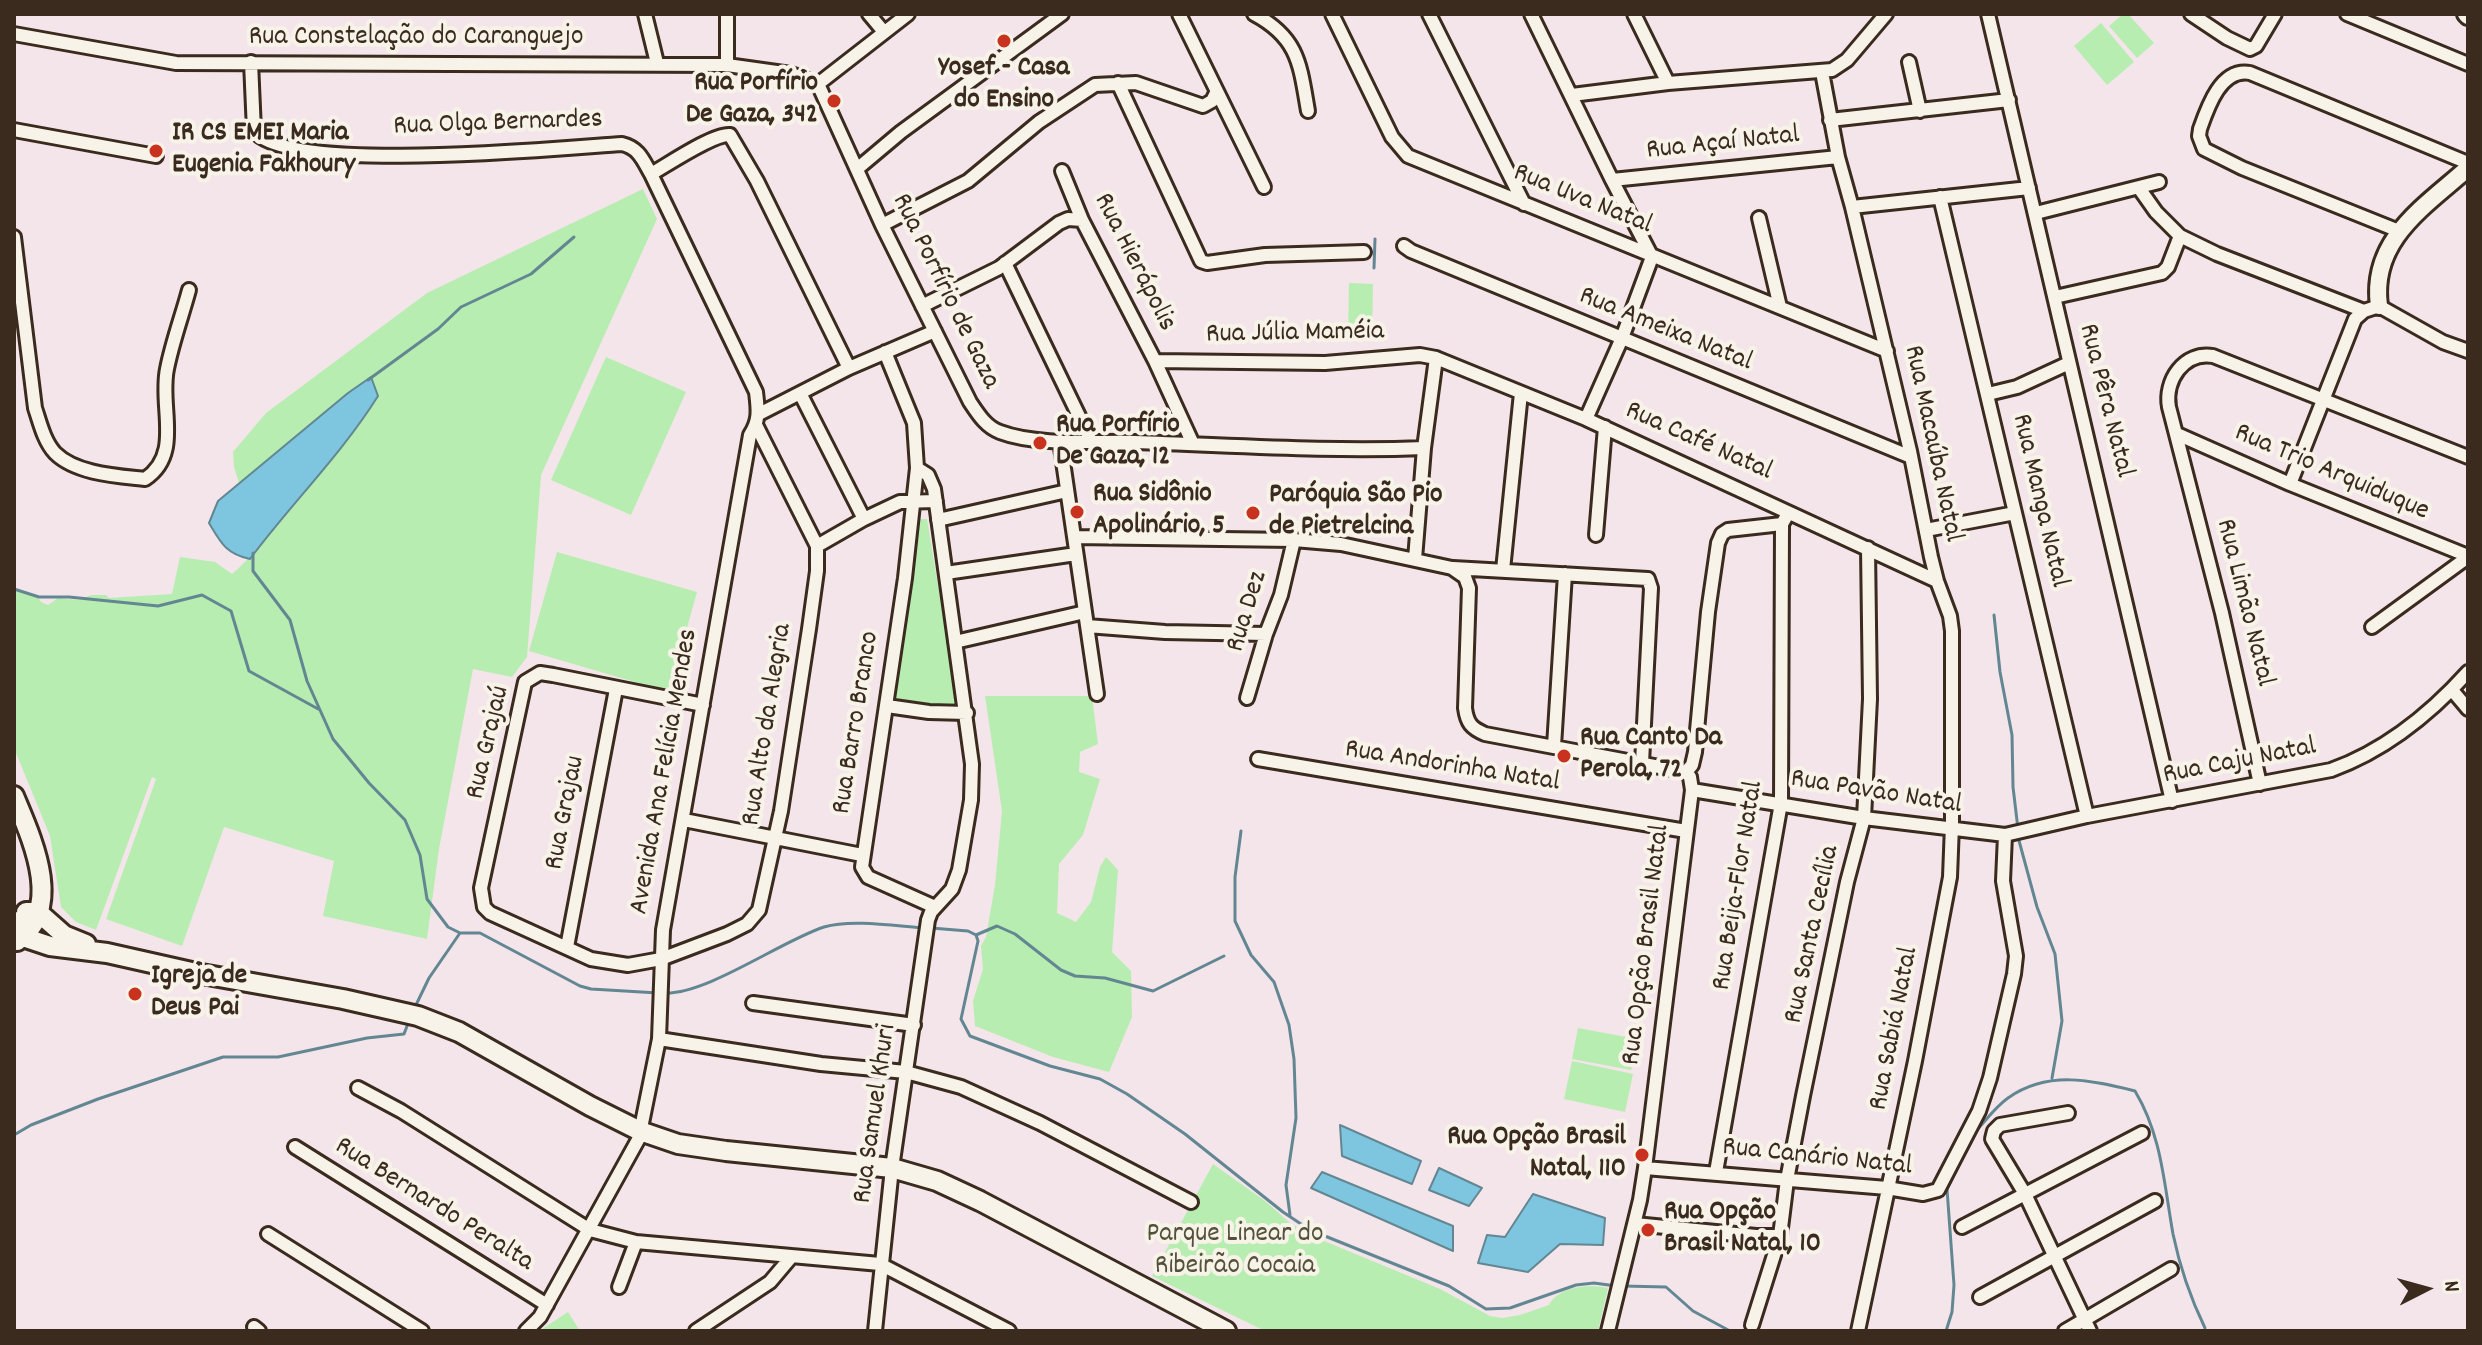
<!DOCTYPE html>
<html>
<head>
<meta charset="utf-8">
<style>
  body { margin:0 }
  #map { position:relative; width:2482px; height:1345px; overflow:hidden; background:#f4e5ea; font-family:Dekko,sans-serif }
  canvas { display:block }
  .frame { position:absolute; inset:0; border:16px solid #3b2a1e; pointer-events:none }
  .north { position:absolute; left:2386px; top:1249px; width:80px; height:80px; -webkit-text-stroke:6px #f7f3e8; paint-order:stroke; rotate:84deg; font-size:22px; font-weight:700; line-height:32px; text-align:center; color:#3b2a1e }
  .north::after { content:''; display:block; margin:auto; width:28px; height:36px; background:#3b2a1e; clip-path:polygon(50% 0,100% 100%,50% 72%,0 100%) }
</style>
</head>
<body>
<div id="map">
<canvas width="2482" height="1345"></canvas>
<div class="frame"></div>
<div class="north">N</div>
</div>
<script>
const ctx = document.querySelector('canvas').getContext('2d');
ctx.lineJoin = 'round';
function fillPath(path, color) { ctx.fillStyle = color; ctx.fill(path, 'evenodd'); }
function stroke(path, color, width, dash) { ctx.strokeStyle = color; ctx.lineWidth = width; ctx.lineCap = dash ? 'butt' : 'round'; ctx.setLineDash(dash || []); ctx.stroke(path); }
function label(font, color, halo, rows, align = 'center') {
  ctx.font = font + ' Dekko,sans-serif'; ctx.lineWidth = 8; ctx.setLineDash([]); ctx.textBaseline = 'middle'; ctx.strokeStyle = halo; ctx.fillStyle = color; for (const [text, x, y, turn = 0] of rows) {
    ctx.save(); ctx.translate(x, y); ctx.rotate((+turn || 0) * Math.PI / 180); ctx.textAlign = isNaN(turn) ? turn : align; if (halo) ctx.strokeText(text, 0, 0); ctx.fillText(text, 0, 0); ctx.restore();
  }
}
const green = new Path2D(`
  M2123,14H2128L2154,43L2137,58L2109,26Z
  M2101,23L2134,62L2107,85L2074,46Z
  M643,189L657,219L541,475L527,657L512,677L473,669L439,849L427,939L323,916L334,861L224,827L182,946L106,919L156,779L152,777L96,930L76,922L61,907L50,836L14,748V590L37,596L41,602L48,605L58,598L79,600L91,595H106L109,598L172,594L180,557L215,562L232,574C252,558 264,538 280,518C314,478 350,441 378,396L370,378L348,393L239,483L234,467L233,452L266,413L427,293Z
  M1349,283L1373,284L1372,337L1348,336Z
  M606,357L686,392L631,515L551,480Z
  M918,519H927L958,707L892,702Z
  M557,552L697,592L669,692L529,651Z
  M985,696H1092L1098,744L1080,752L1079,772L1100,779L1083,835L1059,864L1057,913L1076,922L1091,902L1100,867L1106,857L1118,870L1112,952L1131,971L1132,1017L1109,1072L1053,1057L975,1026L973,1001L983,969L981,946L986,937L995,885L1002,811Z
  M1578,1028L1637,1039L1631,1070L1572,1059Z
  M1572,1061L1633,1074L1625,1112L1564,1099Z
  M1213,1164L1265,1201L1290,1223L1312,1236L1440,1289L1490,1316L1502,1318L1520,1315L1549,1305C1559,1286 1589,1284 1608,1288L1598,1331H1265L1152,1276Z
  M568,1312L580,1331H539Z`);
const water = new Path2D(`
  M371,377L378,396C341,455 291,504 250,559C226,554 221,543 209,523L218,501L348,393Z
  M1340,1125L1421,1161L1412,1184L1342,1156Z
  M1439,1168L1482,1188L1469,1206L1429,1190Z
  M1322,1172L1453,1226V1251L1311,1188Z
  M1533,1194L1605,1218L1603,1245L1560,1244L1528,1272L1478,1263L1487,1235L1505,1237Z`);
const stream = new Path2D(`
  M1374,268L1375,239
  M368,380L438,329L461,307L531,274L574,237
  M253,553V571L290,620L307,681L333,739L369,783L405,820L420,855L427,899L448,927L460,933H480L580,986L591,989L658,993
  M14,589L39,597H69L158,606L202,595L231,611L249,671L320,710
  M1994,615L2000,672L2012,735L2013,787L2018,829
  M1241,831L1235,877V921L1251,955L1274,982L1289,1025L1294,1059L1296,1118L1286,1185L1290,1215
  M2018,837L2037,907L2055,954L2062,1021L2052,1078
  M931,928L968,931L976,935L978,941L961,1019L970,1036L1050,1066L1100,1079L1127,1094L1185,1134L1283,1212L1310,1230L1449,1286L1486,1309L1510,1308L1576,1285L1594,1283L1616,1286
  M976,935L997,926L1015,934L1061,970L1075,976L1105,978L1153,991L1224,956
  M665,993C708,994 781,941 824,927C851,919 895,926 923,928
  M415,1007L429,978L460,933
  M1973,1134C1984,1123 1995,1107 2008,1098C2048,1070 2091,1080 2135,1091C2162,1136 2164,1184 2173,1234C2180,1268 2190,1297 2205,1328
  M14,1135L31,1125L98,1099L223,1057H278L367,1038L404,1034L409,1021
  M1623,1286L1666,1287L1693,1311L1730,1331
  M1946,1331L1952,1312L1954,1285L1947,1189L1963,1156`);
const minor = new Path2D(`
  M645,14L657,63
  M727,14V65
  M869,14L884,32
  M1179,14L1264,187
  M1254,14C1299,38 1300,65 1308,111
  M1332,14L1392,137L1408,156L1887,351
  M1429,14L1524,204
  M1531,14L1612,180L1652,257L1622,338L1586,419
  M1634,14L1668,83
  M1988,14L2172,801
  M2191,14L2227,38L2250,49L2256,46L2275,14
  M2347,14L2468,64
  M14,34L176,63L727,65L791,74L818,84
  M251,62L254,131C289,175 561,148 622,144C639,148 643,160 651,174L756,392C758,409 760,420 750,435L663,930L659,1039L639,1138L540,1317L526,1331
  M1909,62L1920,111
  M1822,72L1838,157L1852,207L1910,451L1931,557L1937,581L1950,616L1952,631V825L1950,877L1915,1061L1858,1331
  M1118,83L1201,261L1207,263L1265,255L1364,252
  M818,84L882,225L970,402C978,414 986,427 1000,432C1037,446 1095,441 1135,442C1231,445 1328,452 1424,448
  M818,84L908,14
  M1572,95L1668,83L1832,70L1847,60L1886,14
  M1830,120L2009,100
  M14,130L156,156
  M857,169L901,132L1062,14
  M1062,171L1082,220L1155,361L1193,444
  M651,174C667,165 714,133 730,135L757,181L849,368
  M1612,180L1838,157
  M2139,188L2156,212L2180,236L2217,254L2364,311
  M1940,197L2087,816
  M1852,207L2029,188
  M2036,213L2159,182
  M1759,218L1780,307
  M882,225L968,181L1039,122L1095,85L1136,83L1203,106L1212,101L1216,93
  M2399,231L2242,168L2204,149L2199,136L2200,129C2208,106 2221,68 2250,73L2468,163
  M14,237L35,408C40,423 44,441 55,453C76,474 118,476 145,479C183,454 159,407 167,369C172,343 182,316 189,290
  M1404,246L1411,251L1911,457
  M1005,263L1091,441
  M2055,297L2162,273L2168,267L2180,236
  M922,306L999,268L1059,223L1068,219L1082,220
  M885,352L914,423L917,468L905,578L862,867L868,877L935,907
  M1155,361L1325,363L1420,355L1436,358L1586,419L1937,581
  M800,393L864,519L817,546
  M1988,394L2017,387L2069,363
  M759,414L849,368L935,331
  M2177,434L2290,484L2468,556
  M1060,441L1097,694
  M2290,484L2355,319L2364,311L2379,306L2443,342L2468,351
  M864,519L900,502L936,501
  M938,520L1067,491
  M1926,530L2015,513
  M1596,535L1605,427
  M1074,537L1294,540L1341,544L1452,568L1465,577L1469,588L1465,708C1467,723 1471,728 1485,734L1686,772
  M1415,559L1424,448L1436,358
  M1453,568L1648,579L1651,588L1642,763
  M1503,570L1521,393
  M946,573L1076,554
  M1087,626L1165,632L1266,634
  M2372,627L2468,557
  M955,642L1085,612
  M2452,690L2468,709
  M1247,698L1266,634L1281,595L1294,540
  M703,705L553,675L540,673L525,682L481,888L484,907L490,913L591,959L628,965L661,959L727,934L747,924L759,910L781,811L809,629L817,571V546L756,425
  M887,706L929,712L967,713
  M1554,746L1565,574
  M1258,759L1686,831
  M2260,784L2222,613L2169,407C2164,381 2184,351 2213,356L2468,457
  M1692,790L1864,818L2005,835
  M684,820L862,855
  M567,947L616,689
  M753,1003L914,1025
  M659,1039L821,1064L906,1072L961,1087L1040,1123L1191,1202
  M358,1088L401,1111L590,1230L636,1242L880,1264L1009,1331
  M2068,1113L2000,1125L1994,1131L1992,1139L2025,1194L2090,1331
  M295,1147L547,1305
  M1645,1168L1887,1188L1923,1194L1938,1190L1979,1111L1990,1078L2014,974L2016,956L2003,881L2005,835L2087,816L2331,770C2384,751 2431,713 2468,672
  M1716,1172L1781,803L1782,524L1786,517
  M1635,1224L1756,1236H1780
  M1962,1227L2142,1133
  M268,1234L422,1331
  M619,1287L636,1242
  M1980,1297L2155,1201
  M1752,1325L1780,1236L1787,1180L1803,1096L1847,882L1864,818L1870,699L1868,548
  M254,1327L259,1331
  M696,1331L770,1282L792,1256
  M875,1331L892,1168L928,920L931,912L952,889L959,870L971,800L972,764L934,489L928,475L917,468
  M1608,1331L1640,1200L1645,1168L1692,790L1690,777L1686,772L1692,765L1695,752L1708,612L1718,543L1722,534L1728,530L1782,524
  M2065,1331L2171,1269`);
const tertiary = new Path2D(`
  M2466,14L2468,16
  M2379,306C2370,240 2424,207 2468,168`);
const secondary = new Path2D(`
  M14,796C31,837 65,908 17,941
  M26,912H38L64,935L86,944
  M18,921L23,937L50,946L107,953L196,973L343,999L418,1016L459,1032L590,1106L640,1131L678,1144L726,1151L892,1168L937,1181L980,1201L1226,1331`);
const markers = [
  [1004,41,8,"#c8321e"],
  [834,101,8,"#c8321e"],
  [156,151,8,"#c8321e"],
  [1040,443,8,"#c8321e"],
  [1077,512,8,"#c8321e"],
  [1253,513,8,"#c8321e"],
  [1564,756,8,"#c8321e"],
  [135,994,8,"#c8321e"],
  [1642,1155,8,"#c8321e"],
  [1648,1230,8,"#c8321e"]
];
const streetNames = [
  ["Rua Constelação do Caranguejo",416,39],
  ["Rua Olga Bernardes",498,125,-2],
  ["Rua Açaí Natal",1723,145,-6],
  ["Rua Uva Natal",1582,201,22],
  ["Rua Hierápolis",1133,263,63],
  ["Rua Porfírio de Gaza",944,292,64],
  ["Rua Ameixa Natal",1665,331,22],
  ["Rua Júlia Maméia",1295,335,-1],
  ["Rua Pêra Natal",2104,401,76],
  ["Rua Café Natal",1698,443,24],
  ["Rua Macaúba Natal",1931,444,78],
  ["Rua Trio Arquiduque",2331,474,23],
  ["Rua Manga Natal",2038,501,77],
  ["Rua Limão Natal",2243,603,76],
  ["Rua Dez",1249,612,-73],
  ["Rua Barro Branco",858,723,-81],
  ["Rua Alto da Alegria",769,725,-81],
  ["Rua Grajaú",490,743,-77],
  ["Rua Caju Natal",2240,763,-11],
  ["Rua Andorinha Natal",1452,768,9],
  ["Avenida Ana Felícia Mendes",666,772,-80],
  ["Rua Pavão Natal",1876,794,9],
  ["Rua Grajau",567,813,-79],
  ["Rua Beija-Flor Natal",1740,886,-81],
  ["Rua Santa Cecília",1814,935,-78],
  ["Rua Opção Brasil Natal",1648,945,-83],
  ["Rua Sabiá Natal",1896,1029,-79],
  ["Rua Samuel Khuri",877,1114,-82],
  ["Rua Canário Natal",1817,1159,6],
  ["Rua Bernardo Peralta",433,1206,32]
];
const poiNames = [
  ["Yosef - Casa",1004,70,"center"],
  ["do Ensino",1004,102,"center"],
  ["Rua Porfírio",818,85,"right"],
  ["De Gaza, 342",818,117,"right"],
  ["IR CS EMEI Maria",172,135],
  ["Eugenia Fakhoury",172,167],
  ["Rua Porfírio",1056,427],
  ["De Gaza, 12",1056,459],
  ["Rua Sidônio",1093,496],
  ["Apolinário, 5",1093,528],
  ["Paróquia São Pio",1269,497],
  ["de Pietrelcina",1269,529],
  ["Rua Canto Da",1580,740],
  ["Perola, 72",1580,772],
  ["Igreja de",151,978],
  ["Deus Pai",151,1010],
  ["Rua Opção Brasil",1626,1139,"right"],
  ["Natal, 110",1626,1171,"right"],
  ["Rua Opção",1664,1214],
  ["Brasil Natal, 10",1664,1246]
];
const parkNames = [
  ["Parque Linear do",1235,1236],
  ["Ribeirão Cocaia",1235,1268]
];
fillPath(green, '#b7edb0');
fillPath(water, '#7ec5df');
stroke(water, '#638792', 2);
stroke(stream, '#638792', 3);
stroke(minor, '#3b2a1e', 18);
stroke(tertiary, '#3b2a1e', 22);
stroke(secondary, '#3b2a1e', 24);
stroke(minor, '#f7f3e8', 12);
stroke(tertiary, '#f7f3e8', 16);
stroke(secondary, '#f7f3e8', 18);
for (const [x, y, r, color] of markers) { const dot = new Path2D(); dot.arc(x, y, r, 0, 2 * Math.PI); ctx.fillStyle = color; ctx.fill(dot); stroke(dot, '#f7f3e8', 3); }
label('28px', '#3b2a1e', '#f7f3e8', streetNames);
label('bold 28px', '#3b2a1e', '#f7f3e8', poiNames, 'left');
label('28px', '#54513b', '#f7f3e8', parkNames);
</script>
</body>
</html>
